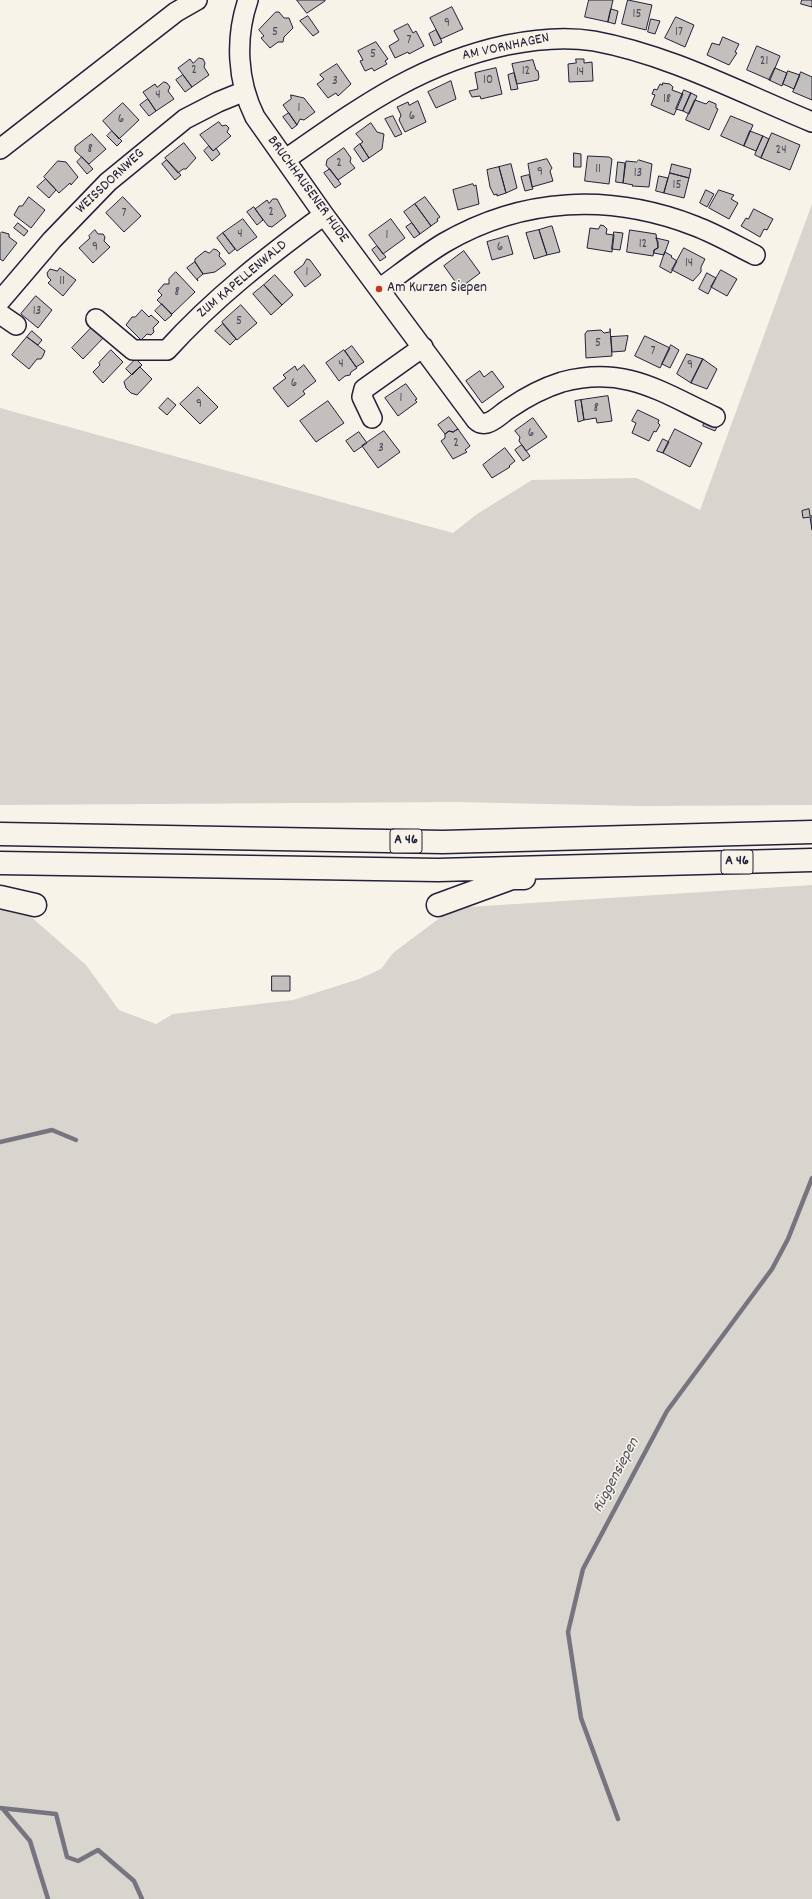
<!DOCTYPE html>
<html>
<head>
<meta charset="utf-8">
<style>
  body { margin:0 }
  canvas { display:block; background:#f7f3e8 }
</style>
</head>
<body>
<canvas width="812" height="1899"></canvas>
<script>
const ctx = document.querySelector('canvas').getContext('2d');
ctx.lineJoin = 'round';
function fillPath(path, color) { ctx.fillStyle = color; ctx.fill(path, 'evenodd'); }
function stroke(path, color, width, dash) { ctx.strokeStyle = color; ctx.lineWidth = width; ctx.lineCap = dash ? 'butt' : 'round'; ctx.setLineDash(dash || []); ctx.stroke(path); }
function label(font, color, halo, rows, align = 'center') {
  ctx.font = font + ' Dekko,sans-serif'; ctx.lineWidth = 3; ctx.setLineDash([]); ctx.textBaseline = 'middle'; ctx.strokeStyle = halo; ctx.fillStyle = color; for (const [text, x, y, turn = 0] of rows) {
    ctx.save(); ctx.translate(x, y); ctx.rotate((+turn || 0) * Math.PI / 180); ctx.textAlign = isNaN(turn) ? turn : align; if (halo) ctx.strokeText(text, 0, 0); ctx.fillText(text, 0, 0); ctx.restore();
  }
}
const green = new Path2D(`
  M812,204V805L641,806L455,802L0,805V408L453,533L477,514L532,480L637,478L700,510Z
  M812,885V1899H0V907L29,915L86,965L119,1010L156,1024L173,1014L293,1000L359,979L381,969L393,953L453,908Z`);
const stream = new Path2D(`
  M0,1142L52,1130L76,1140
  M0,1808L56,1814L67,1857L78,1861L98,1850L134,1881L142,1899
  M3,1809L30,1841L48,1899
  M618,1819L581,1718L568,1632L583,1569L667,1411L772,1269L788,1239L812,1178`);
const building = new Path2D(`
  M297,0H325V1L307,13Z
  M589,0H613L608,22L585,17Z
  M628,0L652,5L646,30L622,24Z
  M802,0H812V7L801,4Z
  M452,7L463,29L441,39L430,18Z
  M611,9L618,11L615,24L608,22Z
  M276,12H279L284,18H289L293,28L284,37L283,42H278L270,48L261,38L264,36L259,30Z
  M308,16L319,32L313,36L300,21Z
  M676,17L694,25L685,47L665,38Z
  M651,19L660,21L655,34L648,32Z
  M408,24L413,33L416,31L424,46L409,54L408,52L395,58L389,46L399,40L394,31Z
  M436,30L442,42L434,46L429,34Z
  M723,37L739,44L735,52L737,53L729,65L707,55L712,43L719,45Z
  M376,42L388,59L385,61L387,64L374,71L372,68L365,71L360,61L363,60L358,51Z
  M757,46L780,56L770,80L747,70Z
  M199,58L203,59L205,63L204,67L209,75L192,87L178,68L190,59L193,63Z
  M576,59H584V63L592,62L593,81L569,82L568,64L576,63Z
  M533,60L536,70L538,71L539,77L538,80L517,84L512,64Z
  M337,64L351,84L338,96L336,93L328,98L317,84L324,79L320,75Z
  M496,68L502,94L481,99L480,96L472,97L469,91L478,89L475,73Z
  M775,68L787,73L782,86L769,80Z
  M788,71L800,75L794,89L783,84Z
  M801,72L812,77V100L793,92Z
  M514,73L518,89L511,90L508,75Z
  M183,75L192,87L185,92L176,80Z
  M451,81L456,99L436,108L428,92Z
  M164,82L167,83L170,87L168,91L174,99L156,111L143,92L155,84L157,87Z
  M663,83L670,84L673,87L672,90L683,94L674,115L651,105L655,95L652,94L654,89L657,90L660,84L662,85Z
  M684,90L691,93L683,111L676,109Z
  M691,93L697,96L689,114L683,111Z
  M291,95L304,98L315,112L304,120L300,119L297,125L283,105L291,99Z
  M148,99L156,111L149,116L140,105Z
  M695,100L706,104L709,101L716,104V108L718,109L709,130L686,120Z
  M418,101L426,122L405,132L399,120L401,115L397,107L408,102L409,105Z
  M123,103L139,120L119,139L103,121Z
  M289,113L297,125L292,129L283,117Z
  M393,116L402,134L395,137L385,119Z
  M731,116L753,125L744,146L721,136Z
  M219,122L222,126L226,125L229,128L227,132L231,136L213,151L200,135Z
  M371,123L377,132L384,134L382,149L369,158L360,144L363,142L356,134Z
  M112,131L122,141L117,146L107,136Z
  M750,131L763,136L756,151L744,146Z
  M772,133L800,145L790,170L761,158Z
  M92,134L106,149L89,164L75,151V147Z
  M763,136L769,139L761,158L755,155Z
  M184,143L196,158L186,169H183L178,173L165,158Z
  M360,144L369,158L363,162L354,149Z
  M209,146L213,151L216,148L220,154L212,161L204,151Z
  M344,148L351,158L350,162L355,168L338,180L326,165L327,160Z
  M574,153L581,154V167H574Z
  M588,156L609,157L612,159L609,184L585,181Z
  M82,157L93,169L87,174L77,162Z
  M547,159L552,168L550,171L553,181L532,187L528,164Z
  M167,160L181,175L175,180L162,164Z
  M639,160L652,164L649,187L632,186L633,185L623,183L626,161L636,162Z
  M58,161L66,162L78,177L71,185L70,183L59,193L44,177Z
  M618,162L625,163L623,183L616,182Z
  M511,164L517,188L506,193L499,167Z
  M672,164L691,169L689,178L670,173Z
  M499,167L506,193L497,196V194L494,195L490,187L487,170Z
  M330,169L341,184L335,188L324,173Z
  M670,173L689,178L684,198L664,193Z
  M529,175L533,189L525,191L521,177Z
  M659,176L668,178L664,193L656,191Z
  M46,179L56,190L49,198L37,187Z
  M473,184L474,186L476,185L479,204L458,210L453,190Z
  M706,190L714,194L707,207L700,203Z
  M719,190L734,195L731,199L738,203L729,219L709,208Z
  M29,197L45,210L31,228L14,215L19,206H22Z
  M123,197L141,216L124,232L106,213Z
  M425,197L440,217L437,219L438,221L431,226L415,204Z
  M273,199H277L286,216L272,227L268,226L255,209L267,200L269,203Z
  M415,204L431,226L420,234L404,212Z
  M254,207L263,220L257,225L247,212Z
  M754,209L773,219L767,230L764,229L760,237L741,226L746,218L748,219Z
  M243,219L257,237L237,251L223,233Z
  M391,219L405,238L383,254L369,235Z
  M18,223L28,231L24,236L14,228Z
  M412,223L420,234L414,238L406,227Z
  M601,225L604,226L607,229L606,234L614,235L612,252L587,248L590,228L598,229Z
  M551,226H552L560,252L547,255L539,230Z
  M95,230L98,234H103L105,237L104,241L110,247L93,263L79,248L90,238L89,236Z
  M539,230L547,255L534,259L526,233Z
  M630,230L656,234L658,248L654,250L653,256L627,252Z
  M2,232L9,234V237L17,243L3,261L0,259V234Z
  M614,232L623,233L620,250L612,249Z
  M223,233L235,249L229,254L217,238Z
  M508,236L513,254L492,260L487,242Z
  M656,238L669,241L664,255L654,253V250L658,248V242Z
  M377,246L386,257L380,261L372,250Z
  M684,248L705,259L701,267V272L693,281L672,270Z
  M214,249L217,250L220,253L219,256L226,264L215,272L203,274L195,262V259L205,251L209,253Z
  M464,251L480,273L460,288L444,266Z
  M665,252L672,256L671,257L677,261L671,273L660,267Z
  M307,259L310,260L321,275L305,287L294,272L303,265Z
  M195,262L203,274L197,279L198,281L187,268Z
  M60,268L76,280L63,296L48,283L51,280L48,277L47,273L50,269L57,271Z
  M721,270L737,279L727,296L711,287Z
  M176,272L195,292L172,314L157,300L162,295L158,291L164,284H169V279Z
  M707,273L716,278L708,294L699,289Z
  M275,275L293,295L282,305L264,285Z
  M264,285L282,305L271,315L253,294Z
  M36,296L52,310L38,328L21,314Z
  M162,304L172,315L165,321L155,311Z
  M241,305L257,323L237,340L222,322Z
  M142,310L149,317L151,315L159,322L153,328L154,332L151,335L147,334L141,340L126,325L132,317H135Z
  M95,324L106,335L83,359L72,348Z
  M223,324L236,339L230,345L215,331Z
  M610,329L612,356L586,358L585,334L587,331L601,330L604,333L610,332Z
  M32,331L42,340L38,345L27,337Z
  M628,336L625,351L612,352L611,337Z
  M645,336L670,348L660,368L635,356Z
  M27,337L45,351L43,356L41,359H37L29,369L12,355Z
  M671,345L679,350L670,368L662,364Z
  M352,346L364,362L356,367L345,351Z
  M111,350L123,362L103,383L93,372L100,365L99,363Z
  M344,350L357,368L351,372L350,375L345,376L339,381L326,363Z
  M687,354L703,359L691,383L677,374Z
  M136,359L142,365L132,375L126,369Z
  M703,359L717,369L707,389L691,383Z
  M304,365L316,381L303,391L305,394L288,407L273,388L286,378L283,375L295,366L297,370Z
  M140,367L152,379L137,395L131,393L126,388L124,382Z
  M480,371L484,377L492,371L504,387L482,403L466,381Z
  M406,384L417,399L415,400L417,402L398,416L385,398Z
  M198,387L218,407L200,424L180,404Z
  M608,396L612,421L597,423L596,418L584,420L581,400Z
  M168,398L176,405L167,415L159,408Z
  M581,400L584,420L578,422L575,401Z
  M328,401L344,423L316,442L300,421Z
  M638,410L659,420L658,423L660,425L656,432L654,431L649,441L632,433L636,423L632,421Z
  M449,417L458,429L453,432L449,431L445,434L438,425Z
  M533,418L547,437L526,451L519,441L520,437L515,431Z
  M706,419L718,425L715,431L703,426Z
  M458,429L470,446L465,450L467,452L453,459L441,441L445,438V434L449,431L453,432Z
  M675,429L702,443L690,467L663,453Z
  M384,431L400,452L378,468L362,446Z
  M359,432L367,443L354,452L346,441Z
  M663,439L669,442L663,453L657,451Z
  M522,445L530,456L523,461L515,450Z
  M505,448L515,461L509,466L510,467L492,478L483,465Z
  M809,509L810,516H812V530L810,517L803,518L802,511Z
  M272,976H290V991H272Z`);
const minor = new Path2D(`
  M248,0C235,38 237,81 255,117L324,215L476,420C479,423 483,424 487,423C495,421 503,412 510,408C526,397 543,388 562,382C625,365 661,392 715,417
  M0,149L176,12L197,0
  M286,159C358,109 418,64 507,45C536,39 564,36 594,41C670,55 741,93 812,122
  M379,289C400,274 421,257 444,243C523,197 610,193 695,226C716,234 735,245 755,255
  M0,301L52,240L108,182L185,119L218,102L245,91
  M0,314L16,325
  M96,319L133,350H167C214,298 268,256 324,215
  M372,418L362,397L364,389L423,347`);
const highway = new Path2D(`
  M0,834L443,842L812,832
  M0,863L438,870L812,860
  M0,897L35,905
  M438,905L512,878H524`);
const markers = [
  [379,289,4,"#c8321e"]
];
const numberNames = [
  ["15",637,15],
  ["9",447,24],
  ["5",275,33],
  ["17",679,33],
  ["7",409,41],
  ["5",373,55],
  ["21",764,62],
  ["2",194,71],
  ["12",526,72],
  ["14",580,73],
  ["10",488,81],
  ["3",335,82],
  ["4",158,96],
  ["18",667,100],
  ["1",299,109],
  ["6",412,117],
  ["6",121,120],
  ["8",90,150],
  ["24",781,151],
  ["2",339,164],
  ["11",598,170],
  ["9",540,173],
  ["13",638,174],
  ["15",677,186],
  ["2",271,213],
  ["7",124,214],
  ["4",240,235],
  ["1",387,236],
  ["12",643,245],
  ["9",95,248],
  ["6",500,248],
  ["14",689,264],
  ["1",307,273],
  ["11",62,282],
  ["8",177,293],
  ["13",37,312],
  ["5",239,322],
  ["5",598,344],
  ["7",653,352],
  ["4",341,365],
  ["9",690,366],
  ["6",294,384],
  ["1",401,399],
  ["9",199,405],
  ["8",596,409],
  ["6",531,434],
  ["2",456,444],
  ["3",381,449]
];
const shields = [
  [406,841,32],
  [737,862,32]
];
const shieldNames = [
  ["A 46",406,841],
  ["A 46",737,862]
];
const streetNames = [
  ["AM VORNHAGEN",506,48,-12],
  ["WEISSDORNWEG",111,182,-43],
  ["BRUCHHAUSENER HUDE",307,190,54],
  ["ZUM KAPELLENWALD",243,280,-40]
];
const poiNames = [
  ["Am Kurzen Siepen",387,289]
];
const waterNames = [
  ["Rüggensiepen",617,1476,-62]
];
fillPath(green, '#d8d5cf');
stroke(stream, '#76747f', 4.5);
fillPath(building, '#c2bfbd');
stroke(building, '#22223b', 1);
stroke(minor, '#22223b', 22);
stroke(highway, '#22223b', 25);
stroke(minor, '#f7f3e8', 19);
stroke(highway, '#f7f3e8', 22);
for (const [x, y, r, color] of markers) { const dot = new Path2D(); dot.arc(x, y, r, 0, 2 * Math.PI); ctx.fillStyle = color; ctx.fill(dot); stroke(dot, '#f7f3e8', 1.5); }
label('13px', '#4a495c', null, numberNames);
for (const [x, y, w] of shields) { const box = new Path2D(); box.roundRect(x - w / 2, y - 12, w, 24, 3); ctx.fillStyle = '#f7f3e8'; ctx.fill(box); stroke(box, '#22223b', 1); }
label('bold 14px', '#22223b', null, shieldNames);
label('15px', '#22223b', '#f7f3e8', streetNames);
label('15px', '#22223b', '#f7f3e8', poiNames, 'left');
label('italic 16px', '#535263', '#f7f3e8', waterNames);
</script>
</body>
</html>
